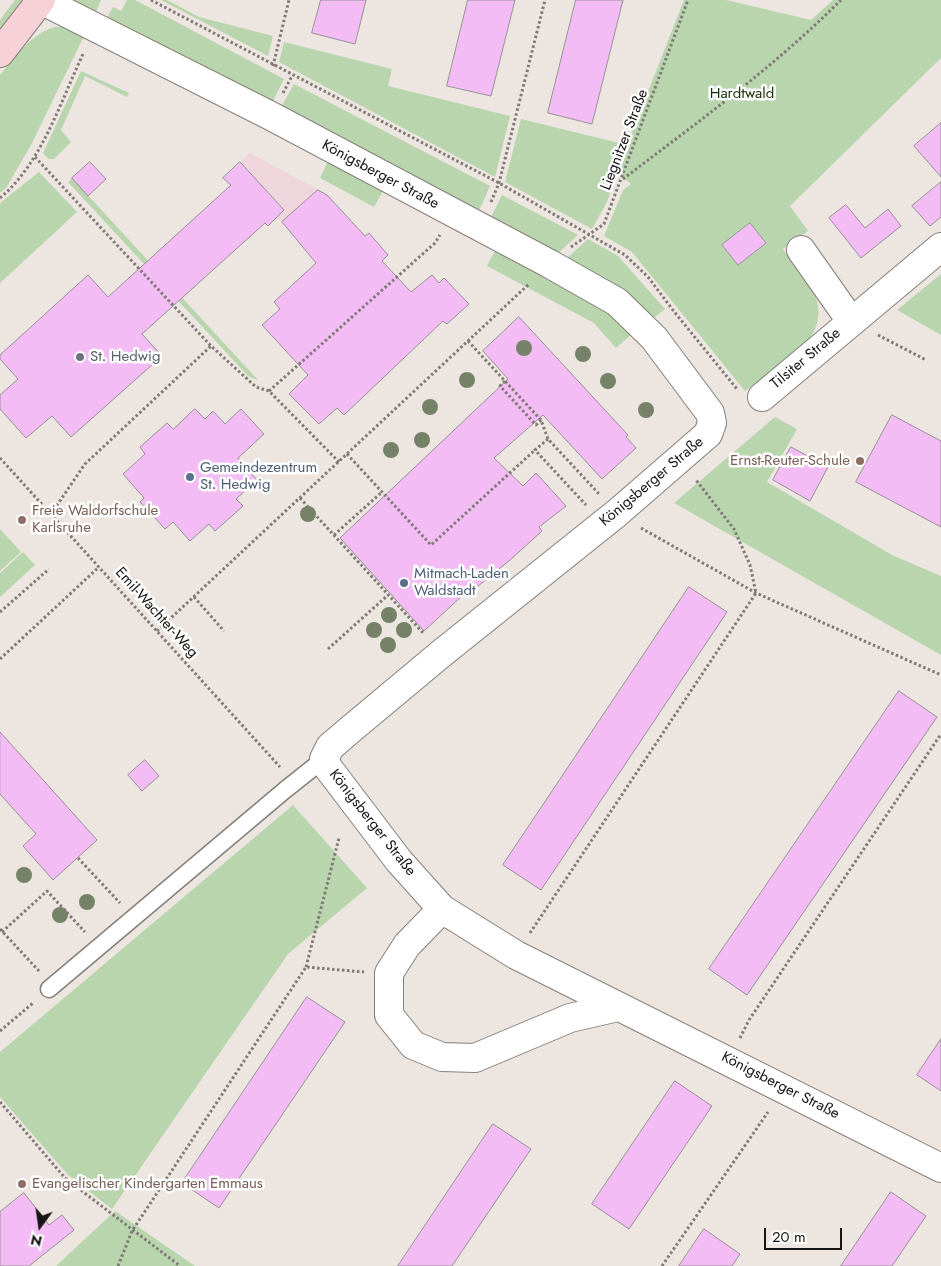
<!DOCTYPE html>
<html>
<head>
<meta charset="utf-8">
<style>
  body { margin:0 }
  #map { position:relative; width:941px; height:1266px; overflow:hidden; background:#ede5e0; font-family:Jost,sans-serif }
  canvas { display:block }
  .north { position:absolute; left:15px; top:1201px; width:50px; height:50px; -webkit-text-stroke:4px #fff; paint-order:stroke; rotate:194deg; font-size:14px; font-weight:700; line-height:20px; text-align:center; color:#171513 }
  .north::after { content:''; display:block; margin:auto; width:18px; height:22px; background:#171513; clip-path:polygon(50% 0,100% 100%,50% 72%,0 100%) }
  .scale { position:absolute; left:764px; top:1228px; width:78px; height:22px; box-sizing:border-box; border:2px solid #171513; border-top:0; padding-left:6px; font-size:15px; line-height:18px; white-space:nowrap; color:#171513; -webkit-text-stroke:4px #fff; paint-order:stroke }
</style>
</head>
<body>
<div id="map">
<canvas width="941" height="1266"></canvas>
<div class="north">N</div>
<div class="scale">20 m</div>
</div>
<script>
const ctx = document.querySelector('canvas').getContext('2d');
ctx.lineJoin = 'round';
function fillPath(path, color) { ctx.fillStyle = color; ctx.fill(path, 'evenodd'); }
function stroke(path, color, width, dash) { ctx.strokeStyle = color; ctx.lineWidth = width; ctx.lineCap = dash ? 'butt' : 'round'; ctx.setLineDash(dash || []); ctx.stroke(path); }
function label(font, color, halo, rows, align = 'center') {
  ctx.font = font + ' Jost,sans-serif'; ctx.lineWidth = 5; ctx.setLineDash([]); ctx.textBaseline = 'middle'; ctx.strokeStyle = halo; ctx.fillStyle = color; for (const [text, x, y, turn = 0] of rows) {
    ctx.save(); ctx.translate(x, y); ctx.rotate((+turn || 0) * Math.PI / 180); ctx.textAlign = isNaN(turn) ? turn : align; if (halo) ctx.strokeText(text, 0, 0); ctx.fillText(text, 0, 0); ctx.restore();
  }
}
const industrial = new Path2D(`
  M250,153L333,198L297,240L277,217L268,226L223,178Z`);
const green = new Path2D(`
  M15,0H25L0,32V20Z
  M72,0H101L95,14Z
  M127,0H135L284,79L271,105L106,20L113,7L121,11Z
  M161,0H167L199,17L273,36L268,56Z
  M684,0H726L811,20L833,0H941V58L790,206L808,231L783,249C791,260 802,271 809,283C842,336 781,366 745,391L632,252L604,236L623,190L631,184L617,173L607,202L592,229L505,182L521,119L627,145ZM749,223L766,243L738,265L722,245Z
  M54,27H66L85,34L31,145L6,188L0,193V75C17,55 29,36 54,27Z
  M284,42L392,69L388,86L510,116L495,177L279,62Z
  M81,71L129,93L127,97L85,76L61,130L71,142L54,159H49L43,153Z
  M294,84L490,186L478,213L280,109Z
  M328,161L383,191L374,207L320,178Z
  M39,172L77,212L0,283V203Z
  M72,178L258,380L248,376L68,182Z
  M502,195L578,235L557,254L490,219Z
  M588,239L618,256L665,309L650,321L566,259Z
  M496,249L610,314L631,335L616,348L594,323L487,266Z
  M941,274V335L897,310Z
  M775,417L797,429L767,482L892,555L941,576V655L674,503Z
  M0,529L21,552L0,571Z
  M23,552L35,565L0,597V573Z
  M293,805L367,888L288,954L112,1209L68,1175L0,1097V1052Z
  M115,1211L195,1266H56Z`);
const building = new Path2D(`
  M321,0H366L355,44L312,33Z
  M468,0H515L491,96L447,86Z
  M576,0H623L592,124L548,113Z
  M941,123V177L914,146Z
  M90,162L106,179L88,196L72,178Z
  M240,162L284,210L268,226L265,223L142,334L162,356L71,437L52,416L26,438L0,409V395L18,379L0,359V355L88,275L108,297L231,185L223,178Z
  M941,182V217L930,226L912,206Z
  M318,190L327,195L365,236L369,233L388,255L382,261L411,292L432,275L439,283L444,278L469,304L447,324L443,321L344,415L337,408L319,424L289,394L308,375L262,325L280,309L274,302L316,263L282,222Z
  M846,205L865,228L888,209L901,226L861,258L829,218Z
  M750,223L766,243L738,265L722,245Z
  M519,317L628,435L626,437L636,448L602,479L543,415L494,458L523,486L536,473L566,506L539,527L542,531L510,560L466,596L464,594L424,631L340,538L508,379L483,351Z
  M195,409L205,419L213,411L225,424L241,409L264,434L238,458L257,480L236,499L243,506L215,531L209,524L190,541L173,522L165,529L140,502L144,498L123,474L145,454L140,447L167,423L173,429Z
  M892,415L941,441V527L856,482Z
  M791,447L828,467L810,501L773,480Z
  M689,587L727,612L541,890L503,865Z
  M899,691L937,717L747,995L709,969Z
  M0,732L97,840L53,880L23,846L36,834L0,794Z
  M145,760L159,776L142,791L128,775Z
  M307,997L345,1022L219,1208L182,1183Z
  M941,1039V1091L917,1075Z
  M675,1081L712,1106L629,1229L592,1204Z
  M493,1124L531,1149L452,1266H398Z
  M891,1192L926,1216L892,1266H841Z
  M24,1193L49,1225L62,1215L74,1230L29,1266H0V1212Z
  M704,1229L740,1254L732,1266H679Z`);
const path = new Path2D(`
  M151,0L499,183L625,255L648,277L676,314L737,389
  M273,66L289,0
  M283,93L292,76
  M35,157L211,346L256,387L269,391L339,462
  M623,179C698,122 774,67 841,0
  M0,198C42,163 61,100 84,52
  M491,202L499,183L545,0
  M571,247L604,224L688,0
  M878,335L926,360
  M468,341L541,420L548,439L600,495
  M505,381L500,386L536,425L541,420
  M269,391L435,243L440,235
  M548,439L535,450L586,505
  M347,454L431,545L535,450
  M0,458L280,767
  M300,498L424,634
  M51,514L85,464L211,346
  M641,528L756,593L941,675
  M334,535L382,492
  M194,597L224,631
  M0,612L49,569
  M157,631L529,284
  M328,649L388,595
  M0,659L99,567
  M78,858L120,903
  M0,929L39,971
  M2,932L47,891L85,932
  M530,933L756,593L750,565L734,529L696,480
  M306,967L339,838
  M0,1031L33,1003
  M740,1038L749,1020L941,734
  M0,1102L65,1178L180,1266
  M118,1266L132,1231L306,967L364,972
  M662,1266L768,1112`);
const lane = new Path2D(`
  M49,989L285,790L324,759`);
const street = new Path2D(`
  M41,0L271,116L550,264L617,302L654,338L710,413L712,423L708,434L617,513L442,653L351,729L330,747L324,759L329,769L399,861L442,909L516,955L941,1168
  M801,250L851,321
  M762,397L941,247
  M442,909L407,945L389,973V1015L413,1045L442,1057L475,1058L570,1018L618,1007`);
const secondary = new Path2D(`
  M0,53L41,0`);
const trees = [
  [524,348],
  [583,354],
  [467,380],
  [608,381],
  [430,407],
  [646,410],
  [422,440],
  [391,450],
  [308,514],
  [389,615],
  [374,630],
  [404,630],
  [388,645],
  [24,875],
  [87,902],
  [60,915]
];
const markers = [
  [80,357,5,"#6b7280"],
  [860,461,5,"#8d6e63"],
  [190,477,5,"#5c6f8a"],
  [22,520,5,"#8d6e63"],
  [404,583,5,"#5c6f8a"],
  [22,1184,5,"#8d6e63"]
];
const parkNames = [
  ["Hardtwald",742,94]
];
const streetNames = [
  ["Liegnitzer Straße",625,140,-69],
  ["Königsberger Straße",380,175,28],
  ["Tilsiter Straße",806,359,-40],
  ["Königsberger Straße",652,482,-40],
  ["Emil-Wachter-Weg",156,613,48],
  ["Königsberger Straße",372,823,52],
  ["Königsberger Straße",780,1086,27]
];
const worshipNames = [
  ["St. Hedwig",90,357]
];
const educationNames = [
  ["Ernst-Reuter-Schule",850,461,"right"],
  ["Freie Waldorfschule",32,511],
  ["Karlsruhe",32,528],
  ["Evangelischer Kindergarten Emmaus",32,1184]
];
const serviceNames = [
  ["Gemeindezentrum",200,468],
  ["St. Hedwig",200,485],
  ["Mitmach-Laden",414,574],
  ["Waldstadt",414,591]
];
fillPath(industrial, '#efd5dc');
fillPath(green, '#b8d5ae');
fillPath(building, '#f3bcf4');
stroke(building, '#969096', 1);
stroke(lane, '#857f7a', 19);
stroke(street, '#857f7a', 30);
stroke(secondary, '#857f7a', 30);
stroke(path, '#7f7a76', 3, [2.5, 2.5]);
stroke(lane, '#fff', 16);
stroke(street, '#fff', 28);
stroke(secondary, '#f6d1d7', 28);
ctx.fillStyle = '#768268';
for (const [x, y] of trees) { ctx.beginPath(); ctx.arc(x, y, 8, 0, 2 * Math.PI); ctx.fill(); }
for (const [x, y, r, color] of markers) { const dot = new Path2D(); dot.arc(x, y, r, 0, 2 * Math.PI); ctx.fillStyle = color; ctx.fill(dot); stroke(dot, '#fff', 2); }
label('15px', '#143106', '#fff', parkNames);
label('15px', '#171513', '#fff', streetNames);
label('15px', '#5b616d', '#fff', worshipNames, 'left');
label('15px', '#785e54', '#fff', educationNames, 'left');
label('15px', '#4e5e75', '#fff', serviceNames, 'left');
</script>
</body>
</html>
